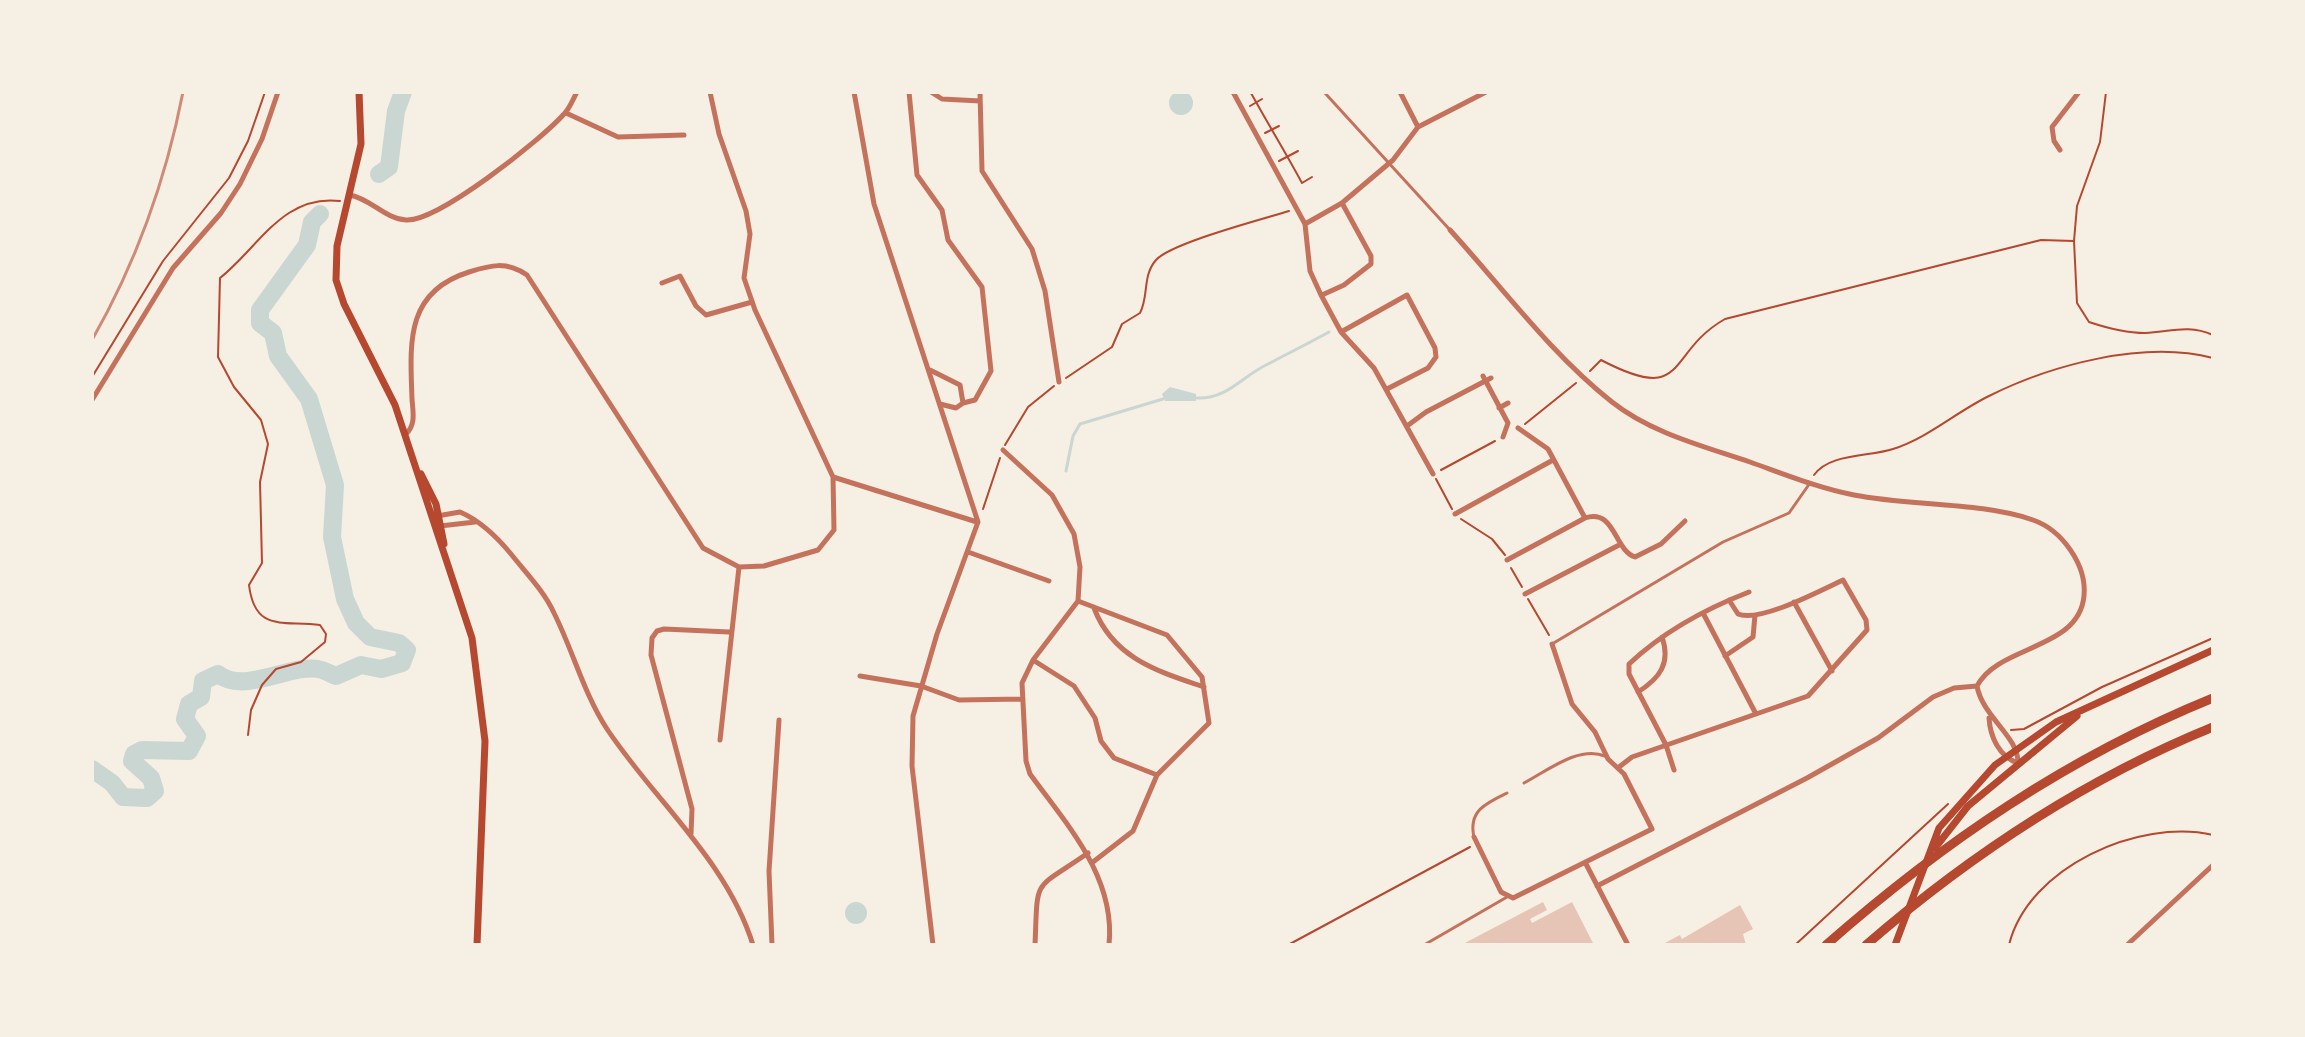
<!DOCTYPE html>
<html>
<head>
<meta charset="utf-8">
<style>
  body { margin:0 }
  #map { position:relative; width:2305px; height:1037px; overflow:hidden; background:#f6efe4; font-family:"Titillium Web",sans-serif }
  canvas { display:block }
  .frame { position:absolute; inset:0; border:94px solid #f6efe4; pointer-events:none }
</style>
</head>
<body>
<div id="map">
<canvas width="2305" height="1037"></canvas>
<div class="frame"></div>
</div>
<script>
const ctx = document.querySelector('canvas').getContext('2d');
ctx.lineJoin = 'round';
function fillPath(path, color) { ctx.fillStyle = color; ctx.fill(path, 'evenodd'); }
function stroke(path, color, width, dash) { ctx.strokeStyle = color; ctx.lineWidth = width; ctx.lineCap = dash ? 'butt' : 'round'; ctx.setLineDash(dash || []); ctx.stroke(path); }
const water = new Path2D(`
  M1169 103a12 12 0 1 1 24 0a12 12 0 1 1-24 0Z
  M1170,387L1196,394V401H1165L1162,394Z
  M845 913a11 11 0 1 1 22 0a11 11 0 1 1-22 0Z`);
const stream = new Path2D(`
  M1197,398C1228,399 1242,376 1268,364C1289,353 1309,343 1329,332
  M1066,471L1073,436L1080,424L1163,399`);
const river = new Path2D(`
  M379,174L389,167L396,111L403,92
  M92,769L112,783L123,797L147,798L155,791L151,778L132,761L134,754L142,750L189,751L197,736L185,719L189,704L201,697L203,681L218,674C244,695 289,664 318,669C324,670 331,674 336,676L361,665L381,669L402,663L407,650L399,643L370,637L356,623L345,599L332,537L335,485L309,399L278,356L273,333L260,323V310L307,245L312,222L320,214`);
const building = new Path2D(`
  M1543,902L1547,910L1530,919L1532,923L1572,902L1594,945H1461Z
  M1740,905L1753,929L1743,934L1746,945H1661L1680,935L1682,939Z`);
const path = new Path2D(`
  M2106,92L2100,142L2077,206L2074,241L2077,303L2089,322C2107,328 2125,333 2145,333C2170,332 2188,324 2213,335
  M1251,93C1268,124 1286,153 1302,183L1312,177
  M1250,106L1262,99
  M1265,133L1279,126
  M1279,161L1298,151
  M1590,371L1601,360C1689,406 1665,353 1725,319L2041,240L2074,241
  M92,377L163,261L229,178L248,141L265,92
  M1066,378L1112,347L1122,324L1140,313C1149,296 1142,276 1156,260C1171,243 1263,219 1289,211
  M1525,424L1576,383
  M1005,445L1028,407L1054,386
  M1441,470L1495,441
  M1814,475C1830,453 1869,457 1893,449C1928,438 1956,412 1989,396C2051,365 2143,340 2213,358
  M1436,479L1452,509
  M983,509L1000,458
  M1461,519L1492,539L1505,555
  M1511,568L1522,587
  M1528,599L1549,635
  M2011,730L2024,729L2102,687L2213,638
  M248,735L251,710L262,685L276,669L301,662L325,642L326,634L320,625C283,620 255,633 249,585L262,563L260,482L268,444L261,420L234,387L218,357L220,278C259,247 283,194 340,201
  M1288,945L1470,847
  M1795,945L1948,804
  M2009,945C2028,867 2139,818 2213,835`);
const service = new Path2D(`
  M1324,92L1450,230
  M1552,644L1723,542L1789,513L1810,483
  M1524,783C1547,771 1579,745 1605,756
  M1474,837C1468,811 1486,803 1507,793
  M1424,945L1507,897`);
const minor = new Path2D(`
  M710,92L719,134L746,211L750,234L744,278L755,310L833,477L977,522
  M854,92L874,204L978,522L937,634L913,716L912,766L933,945
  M909,92L917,175L942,210L948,240L982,287L991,371L975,400L963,403
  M931,92L942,99L980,101
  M980,92L982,171L1032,249L1045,291L1059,382
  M1233,92L1305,224
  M1400,92L1418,127
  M566,113L618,137L684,135
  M2060,150L2054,141L2052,127L2079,92
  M350,195C371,199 385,219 406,220C438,222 542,139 564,114C570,108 573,99 577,92
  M1450,230C1502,287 1551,354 1612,402C1651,433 1703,446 1750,462C1784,474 1818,488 1854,495C1909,506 1982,502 2033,520C2062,530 2087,565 2084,596C2079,650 1998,645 1977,686C1982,716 2019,737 2018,763C1999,757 1990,736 1989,718
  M662,283L680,276L696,306L706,315L752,302
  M1322,295L1344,285L1371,264V256L1342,203
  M1341,332L1407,295L1435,348L1436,357L1428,368L1387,389
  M930,370L960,385L963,403L956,408L940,404
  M1483,376L1508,423L1503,437
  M92,400L173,268L221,213L240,184L262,139L278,92
  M1499,408L1508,403
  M1407,426L1426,412L1491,378
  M406,434C416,424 413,413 412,399C410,343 405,292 469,272C491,265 506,261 527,275L703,548L739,567L764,566L818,550L834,530L833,477
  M1003,450L1052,495L1074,534L1080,567L1078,601L1033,660L1022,683L1026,761L1030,774C1067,825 1116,877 1109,945
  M1433,474L1374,368L1341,332L1321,295L1310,271L1305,224L1342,203L1393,160L1418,127L1486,92
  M1455,514L1553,460
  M437,516L460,512C481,521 497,537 511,554C526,573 544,591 554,613C573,651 584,694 607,729C655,801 727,861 753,945
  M1585,518C1615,508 1614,550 1635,557L1661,544L1685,521
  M440,526L475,522
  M968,552L1049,581
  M1507,560L1585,518L1548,449L1518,428
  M1525,594L1621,544
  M1078,601L1167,635L1202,677L1209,723L1157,775L1133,831L1093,862
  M1794,602L1832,671
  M1094,608C1113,658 1157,671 1204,687
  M1703,613L1756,714
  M1725,656L1753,637L1755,615
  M1033,660L1074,686L1095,718L1101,741L1114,758L1157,775
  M860,676L921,686L959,700L1023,699
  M1638,692C1660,678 1671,663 1662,637
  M720,740L739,567
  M1619,767L1632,757L1808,696L1867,630L1866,620L1843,580C1821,590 1760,623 1738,614L1729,600
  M1674,770L1666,745L1629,674V664C1664,631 1705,609 1749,592
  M691,834L692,809L651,655L652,638L657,631L664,629L729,632
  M1474,837L1501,892L1513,898L1652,829L1624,774L1608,759L1595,732L1572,704L1552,644
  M1586,864L1628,945
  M1597,886L1807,778L1878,738L1933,697L1954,688L1977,686
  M772,945L769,871L779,720
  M1035,945C1038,875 1032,892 1088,853
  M2127,945L2213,865`);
const secondary = new Path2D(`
  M359,92L361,144L337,246L336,280L344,304L395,405L472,638L485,741L477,945
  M421,474L436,504L444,544
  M1935,848L1968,806L2077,716
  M1895,945L1939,828L1995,765L2056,722L2213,650`);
const motorway = new Path2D(`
  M1826,945C1943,842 2068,757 2213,698
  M1866,945C1970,855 2085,779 2213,727`);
const rail = new Path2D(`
  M92,340C136,263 166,179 183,92`);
fillPath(water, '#c9d6d2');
stroke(stream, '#c9d6d2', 3);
stroke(river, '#c9d6d2', 18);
fillPath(building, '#e6c5b7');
stroke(path, '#b5482f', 2);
stroke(service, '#c5725c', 3);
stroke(minor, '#c5725c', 5);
stroke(secondary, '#b5482f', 7);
stroke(motorway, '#b5482f', 9);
stroke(rail, '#cf8b77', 3);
</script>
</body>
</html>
